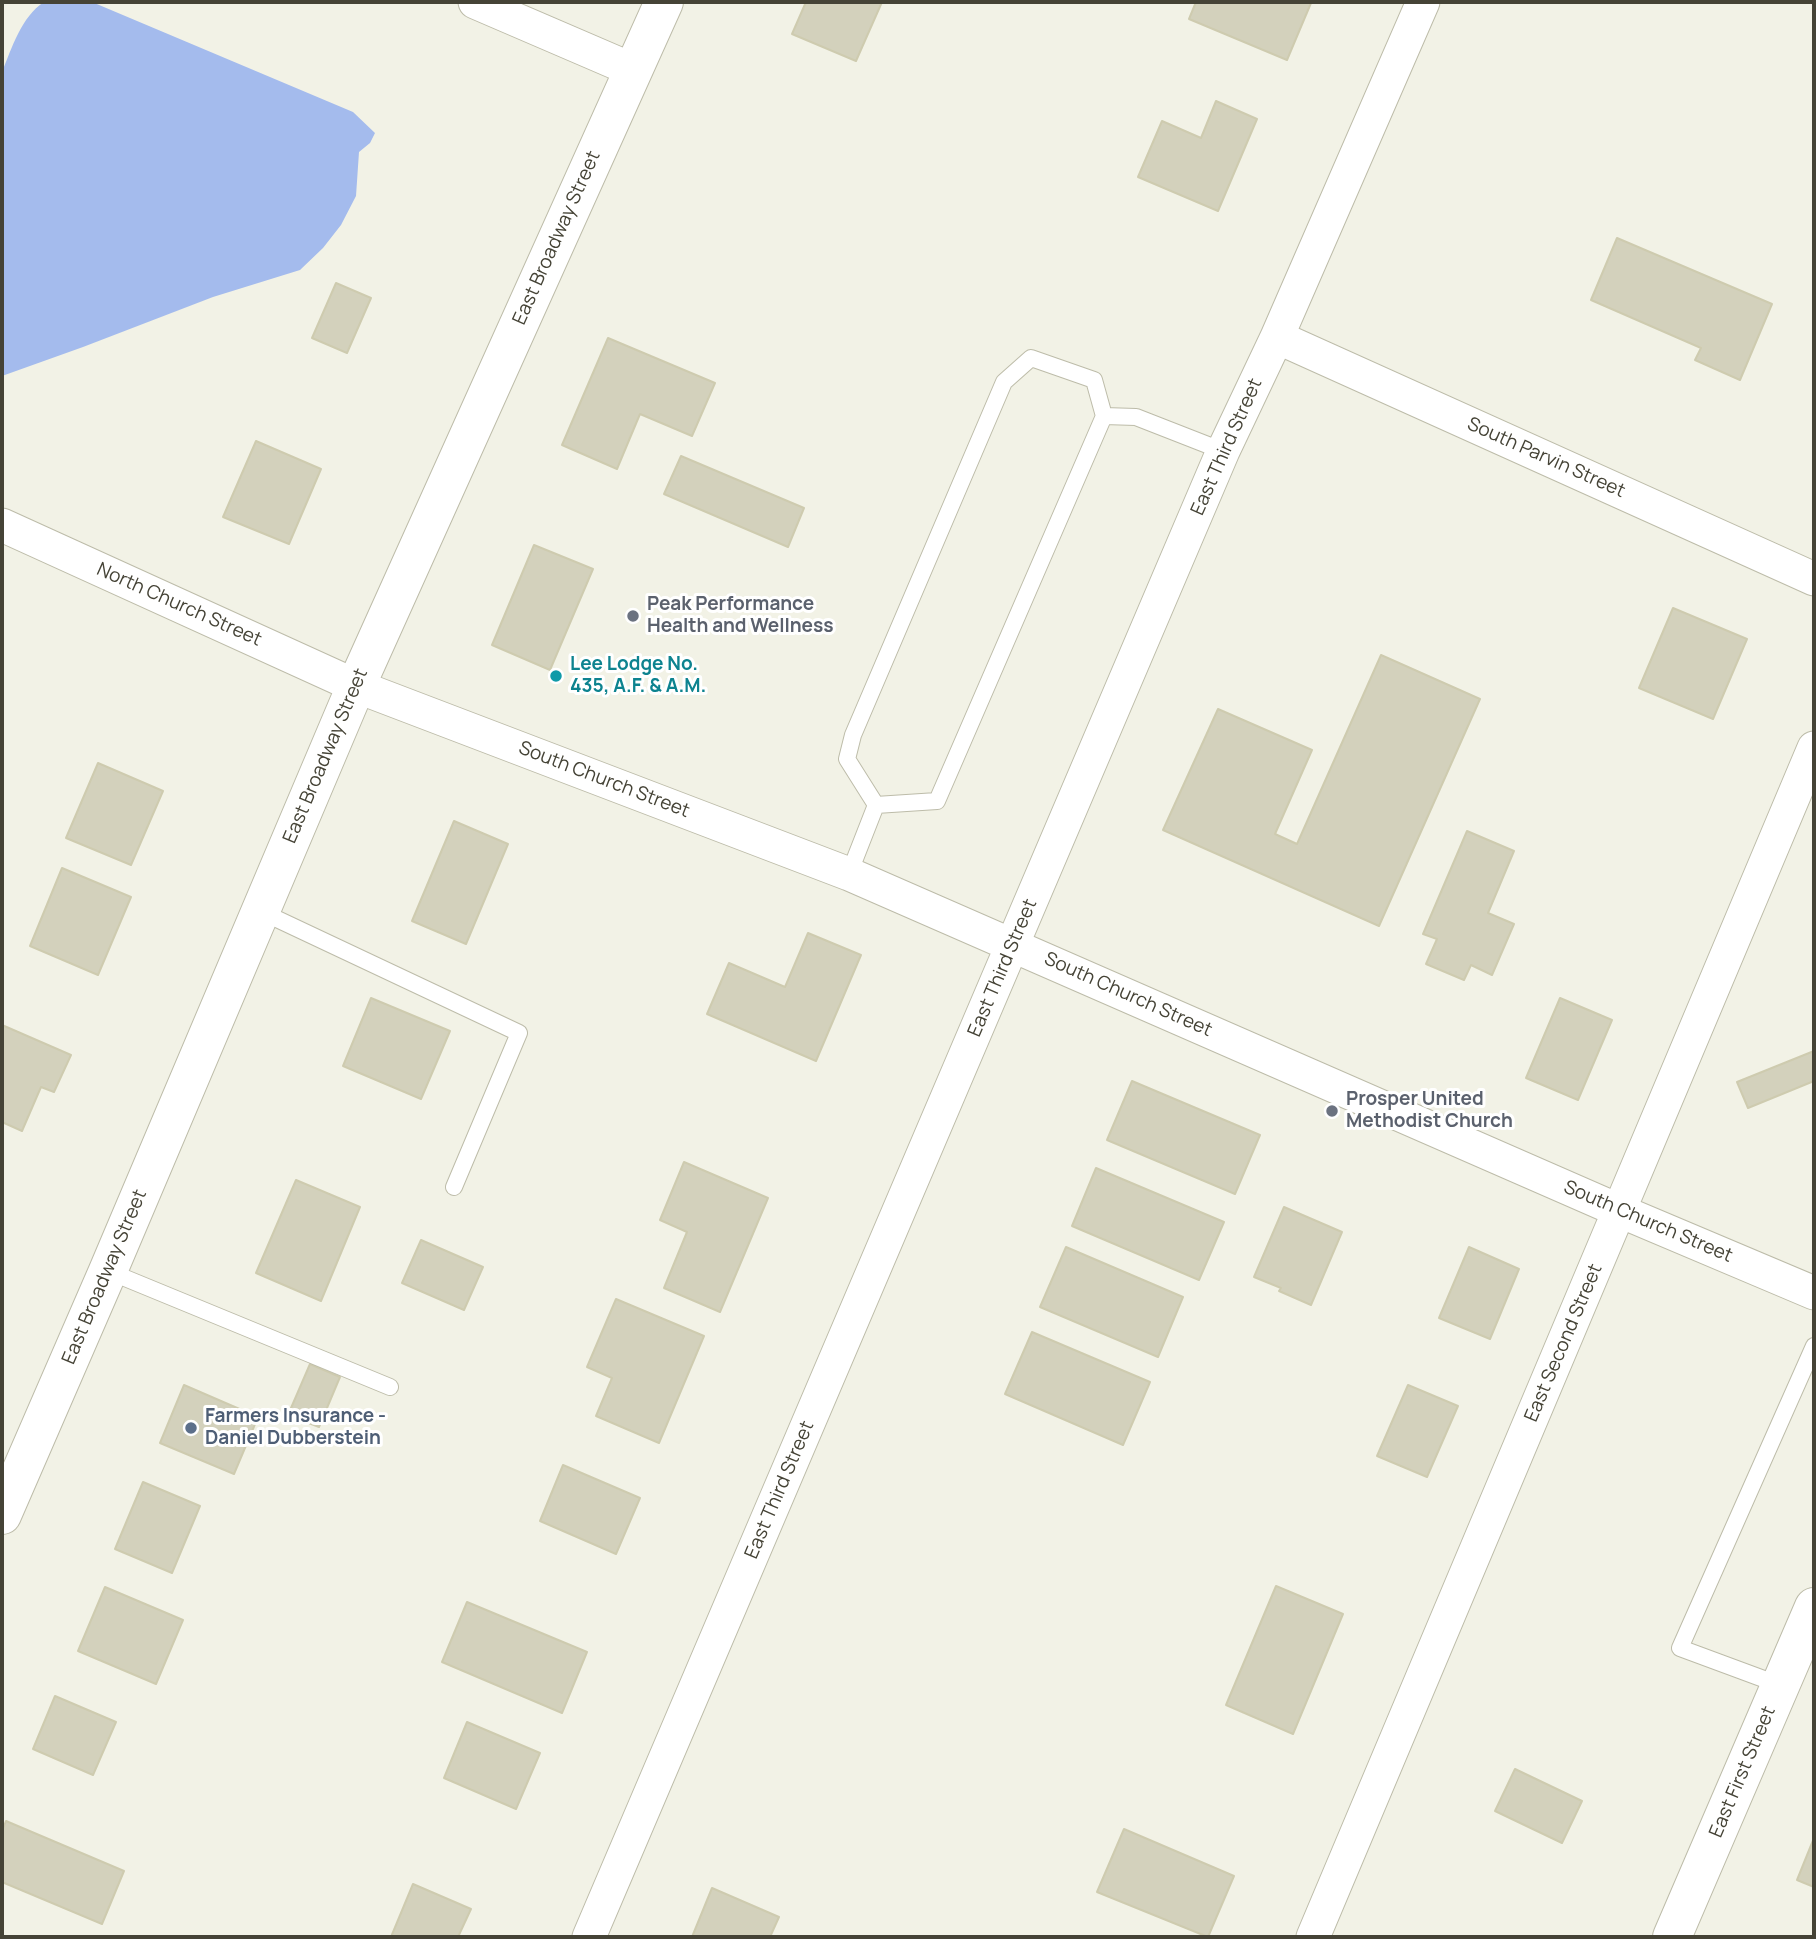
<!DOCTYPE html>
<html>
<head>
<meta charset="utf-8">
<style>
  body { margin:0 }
  #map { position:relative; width:1816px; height:1939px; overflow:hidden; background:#f2f2e6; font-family:Manrope,sans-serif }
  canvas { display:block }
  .frame { position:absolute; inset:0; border:4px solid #454336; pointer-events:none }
</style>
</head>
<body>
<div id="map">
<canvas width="1816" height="1939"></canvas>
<div class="frame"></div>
</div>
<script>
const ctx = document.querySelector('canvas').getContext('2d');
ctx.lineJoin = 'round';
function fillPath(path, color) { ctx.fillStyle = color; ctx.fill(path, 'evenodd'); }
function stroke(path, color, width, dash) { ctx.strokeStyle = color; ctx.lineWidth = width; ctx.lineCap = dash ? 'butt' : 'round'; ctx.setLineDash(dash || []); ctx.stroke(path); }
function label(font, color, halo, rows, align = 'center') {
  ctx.font = font + ' Manrope,sans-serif'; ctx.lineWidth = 6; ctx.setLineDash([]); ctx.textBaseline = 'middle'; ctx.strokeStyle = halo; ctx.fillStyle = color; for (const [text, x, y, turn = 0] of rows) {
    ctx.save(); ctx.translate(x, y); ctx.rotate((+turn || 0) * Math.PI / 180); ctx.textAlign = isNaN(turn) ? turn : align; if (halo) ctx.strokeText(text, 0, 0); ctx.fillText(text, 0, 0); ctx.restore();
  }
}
const water = new Path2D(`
  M44,2H92L353,112L375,133L370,143L359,152L356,196L341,225L323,248L300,270L213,297L83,347L2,376V72C12,48 21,17 44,2Z`);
const building = new Path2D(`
  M806,2H882L856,61L792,34Z
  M1196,2H1309L1311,3L1287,60L1189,19Z
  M1216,101L1257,119L1218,211L1138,177L1162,121L1201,138Z
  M1617,238L1772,304L1740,380L1695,360L1701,348L1591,300Z
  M336,283L371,298L347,353L312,338Z
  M608,338L715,383L692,436L640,414L617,469L562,445Z
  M256,441L321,469L289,544L223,517Z
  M681,456L804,508L788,547L664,494Z
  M534,545L593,569L550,670L492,645Z
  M1673,608L1747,639L1713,719L1639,688Z
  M1381,655L1480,699L1379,926L1163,830L1218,709L1312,750L1275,834L1297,844Z
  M98,763L163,791L131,865L66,838Z
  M454,821L508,844L466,944L412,921Z
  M1467,831L1514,851L1488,913L1514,924L1492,975L1471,965L1464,980L1426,964L1437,939L1423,934Z
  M62,868L131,897L98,975L30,946Z
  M808,933L861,955L816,1061L707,1014L729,963L785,987Z
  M371,998L450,1031L421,1099L343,1066Z
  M1560,998L1612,1020L1578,1100L1526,1078Z
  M2,1025L71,1055L54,1092L41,1087L22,1131L2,1122Z
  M1814,1051V1081L1748,1108L1737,1082Z
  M1132,1081L1260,1135L1235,1194L1107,1140Z
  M684,1162L768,1198L720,1312L664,1288L687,1232L660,1220Z
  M1096,1168L1224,1222L1199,1280L1072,1226Z
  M296,1180L360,1207L321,1301L256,1273Z
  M1284,1207L1342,1232L1311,1305L1279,1291L1281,1288L1254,1277Z
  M421,1240L483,1267L464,1310L402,1283Z
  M1066,1247L1183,1297L1158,1357L1040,1307Z
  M1469,1247L1519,1269L1490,1339L1439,1318Z
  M616,1299L704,1336L659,1443L596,1416L612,1378L587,1367Z
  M1032,1332L1150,1382L1123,1445L1005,1394Z
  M310,1364L340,1377L319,1427L288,1415Z
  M184,1385L258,1417L234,1474L160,1443Z
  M1408,1385L1458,1406L1427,1477L1377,1456Z
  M563,1465L640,1498L616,1554L540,1521Z
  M143,1482L200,1506L172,1573L115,1549Z
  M1276,1586L1343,1614L1293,1734L1226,1705Z
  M105,1587L183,1620L156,1684L78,1651Z
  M467,1602L587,1652L562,1713L442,1662Z
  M55,1696L116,1722L93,1775L33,1749Z
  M467,1722L540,1753L516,1809L444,1778Z
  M1515,1769L1582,1801L1562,1843L1495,1811Z
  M6,1821L124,1871L102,1924L2,1882V1831Z
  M1124,1829L1234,1876L1208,1937L1097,1892Z
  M1814,1838V1887L1797,1880Z
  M413,1884L471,1909L458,1937H391Z
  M712,1888L779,1917L770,1937H692Z`);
const service = new Path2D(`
  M876,805L847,759L853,735L1004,382L1031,358L1094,380L1104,416
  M849,874L876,805L937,801L1104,416L1136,417L1223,451
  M260,911L519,1033L454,1187
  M108,1271L390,1387
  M1780,1685L1680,1648L1814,1346`);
const minor = new Path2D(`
  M475,2L633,70
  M1277,337L1814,579
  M2,525L356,686L849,874L1620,1211L1814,1293
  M589,1937L1223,451L1277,337L1423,2
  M1313,1937L1814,748`);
const tertiary = new Path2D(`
  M2,1515L108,1271L356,686L664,2
  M1672,1937L1814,1607`);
const markers = [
  [633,616,7,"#6b7280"],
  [556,676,7,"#0f9aa8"],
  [1332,1111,7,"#6b7280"],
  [191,1428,7,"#5c6f8a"]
];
const streetNames = [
  ["East Broadway Street",557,238,-66],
  ["East Third Street",1227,447,-66],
  ["South Parvin Street",1546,458,24],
  ["North Church Street",179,605,24],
  ["East Broadway Street",326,756,-67],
  ["South Church Street",604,780,21],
  ["East Third Street",1003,968,-67],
  ["South Church Street",1128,995,24],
  ["South Church Street",1648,1222,23],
  ["East Broadway Street",105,1277,-67],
  ["East Second Street",1564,1343,-67],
  ["East Third Street",780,1490,-67],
  ["East First Street",1743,1772,-67]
];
const worshipNames = [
  ["Peak Performance",647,605],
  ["Health and Wellness",647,627],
  ["Prosper United",1346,1100],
  ["Methodist Church",1346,1122]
];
const cultureNames = [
  ["Lee Lodge No.",570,665],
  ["435, A.F. & A.M.",570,687]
];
const serviceNames = [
  ["Farmers Insurance -",205,1417],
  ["Daniel Dubberstein",205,1439]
];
fillPath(water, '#a4bbed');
fillPath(building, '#d3d1bc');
stroke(building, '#cecbaf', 2);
stroke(service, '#bdbca9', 18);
stroke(minor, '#bdbca9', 35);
stroke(tertiary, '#bdbca9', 40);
stroke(service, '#fff', 16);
stroke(minor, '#fff', 33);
stroke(tertiary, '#fff', 38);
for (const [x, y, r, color] of markers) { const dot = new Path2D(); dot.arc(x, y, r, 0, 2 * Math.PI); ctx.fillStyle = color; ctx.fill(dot); stroke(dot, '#fff', 2.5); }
label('19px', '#454336', '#fff', streetNames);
label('bold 19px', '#5b616d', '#fff', worshipNames, 'left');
label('bold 19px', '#0d838f', '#fff', cultureNames, 'left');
label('bold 19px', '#4e5e75', '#fff', serviceNames, 'left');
</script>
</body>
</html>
